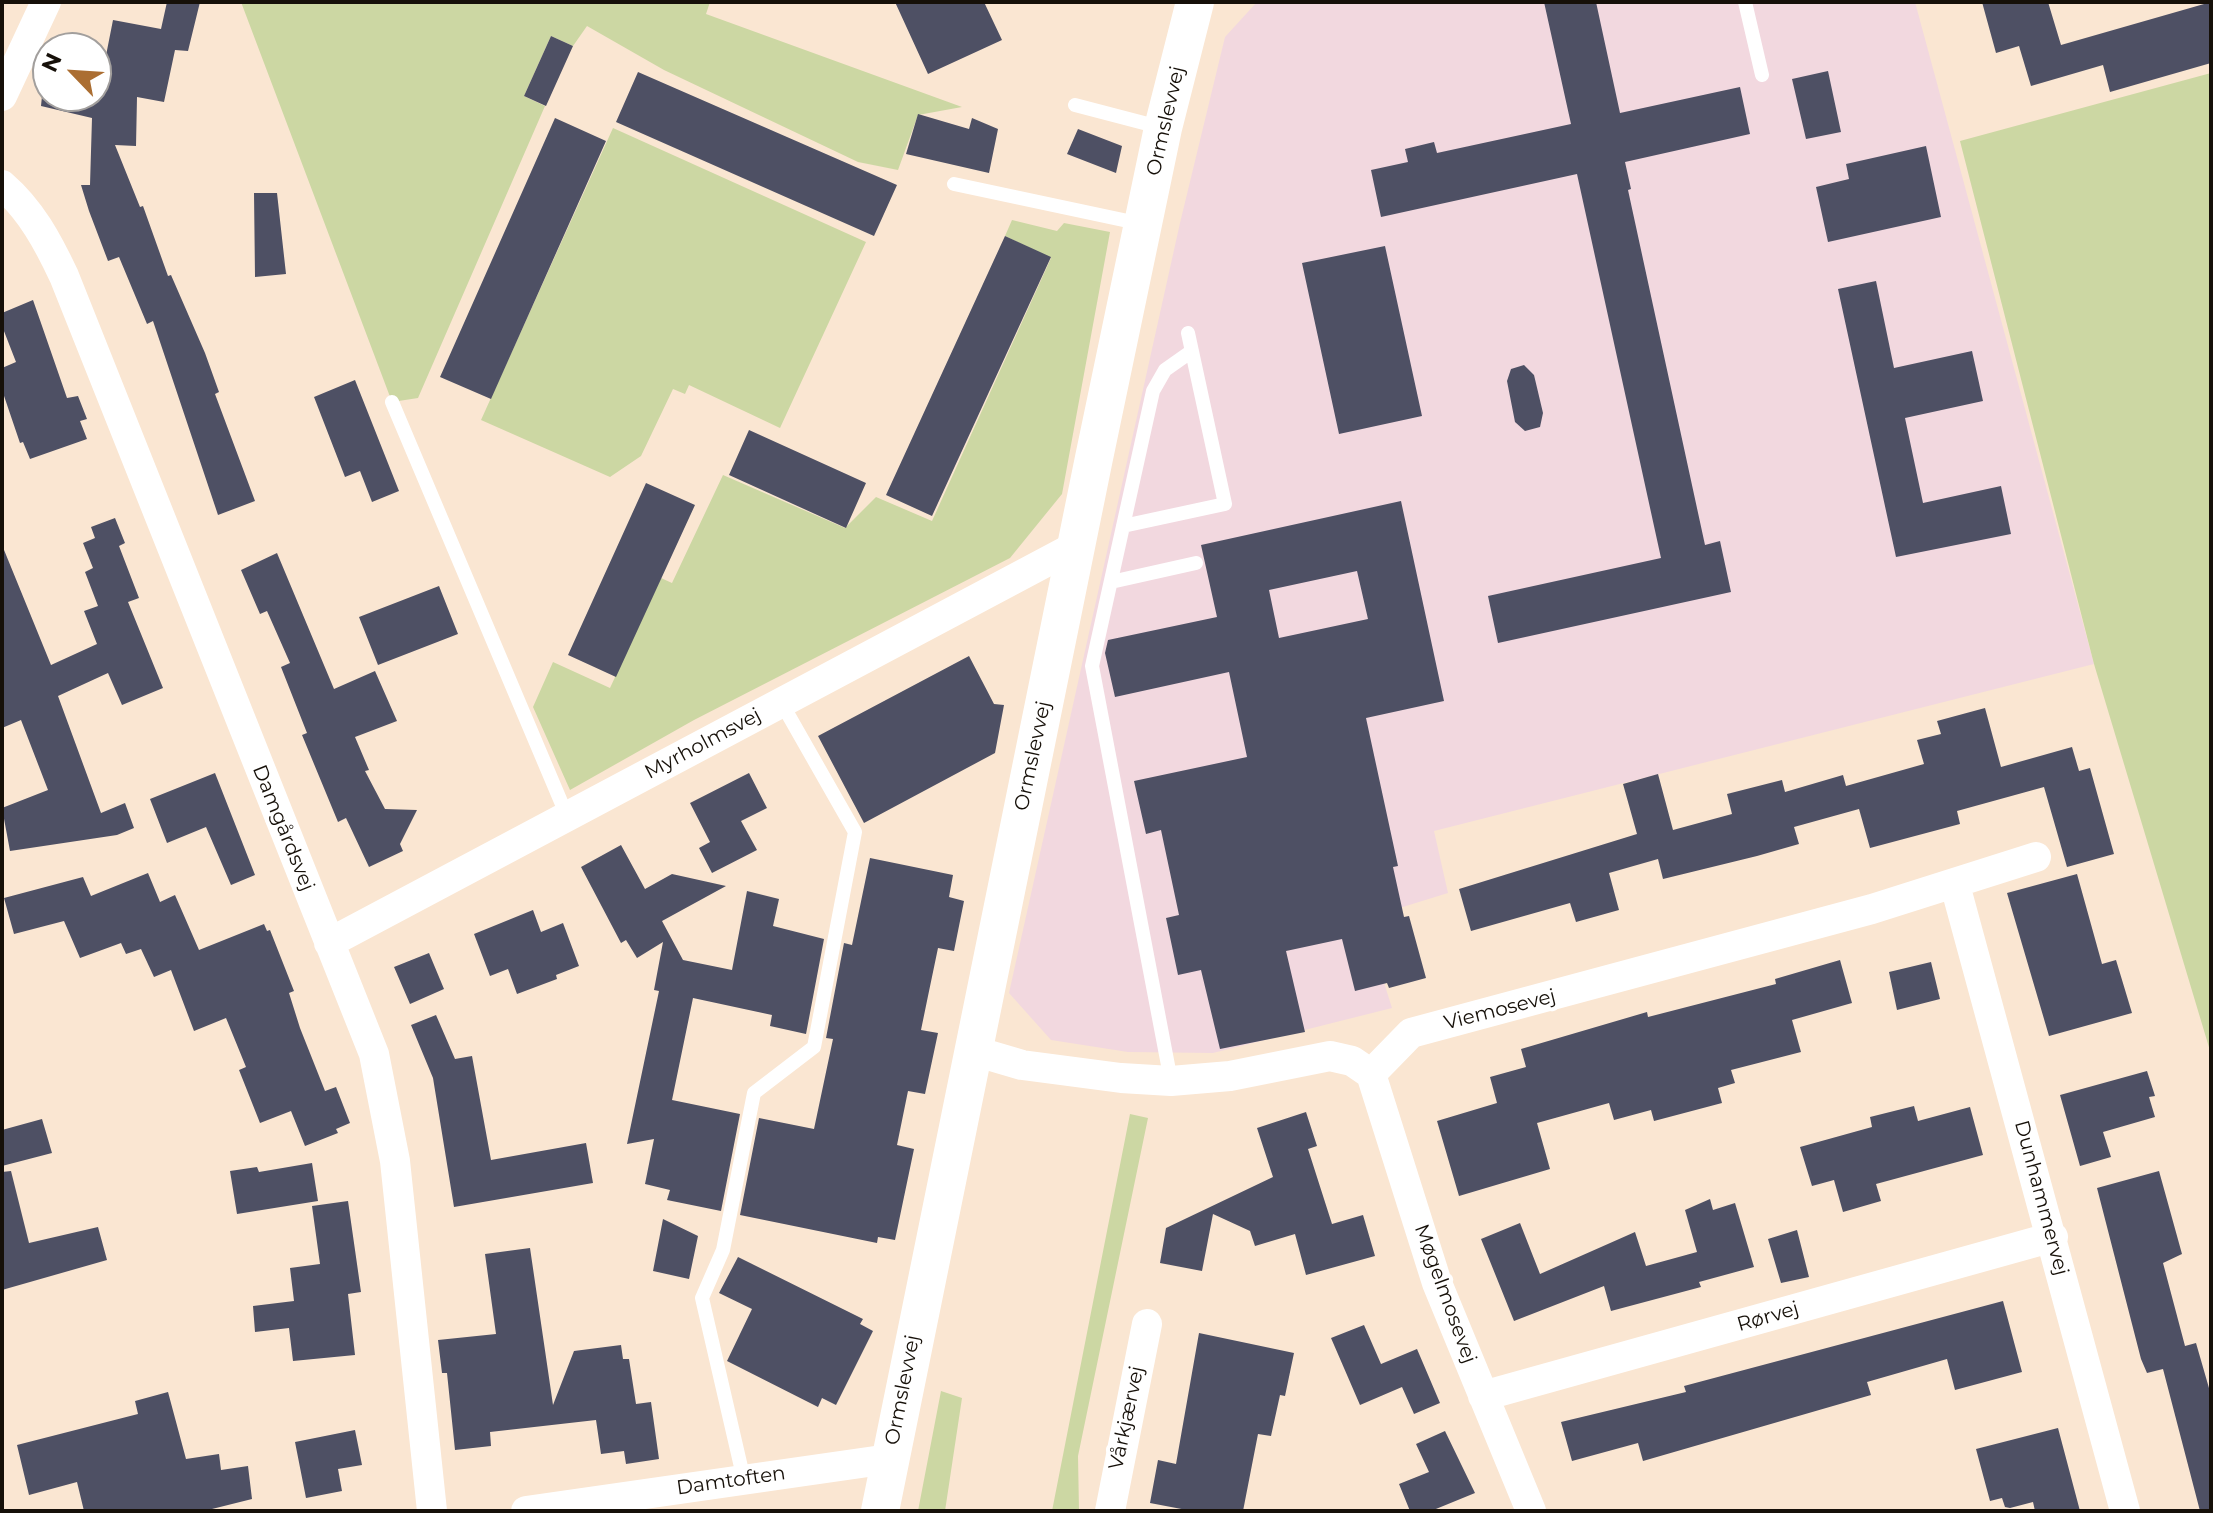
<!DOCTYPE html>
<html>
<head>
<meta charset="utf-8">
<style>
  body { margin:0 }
  #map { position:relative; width:2213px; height:1513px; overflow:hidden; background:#fae6d2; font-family:Montserrat,sans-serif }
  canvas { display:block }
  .frame { position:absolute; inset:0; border:4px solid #161009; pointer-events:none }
  .north { position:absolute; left:32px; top:32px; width:80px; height:80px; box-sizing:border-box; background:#fff; border:2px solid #a29f9d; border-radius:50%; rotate:295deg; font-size:22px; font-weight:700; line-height:32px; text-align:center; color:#161009 }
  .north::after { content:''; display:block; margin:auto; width:28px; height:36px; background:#ab6e32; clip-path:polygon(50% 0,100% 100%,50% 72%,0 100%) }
</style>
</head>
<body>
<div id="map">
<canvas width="2213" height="1513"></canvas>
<div class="frame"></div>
<div class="north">N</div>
</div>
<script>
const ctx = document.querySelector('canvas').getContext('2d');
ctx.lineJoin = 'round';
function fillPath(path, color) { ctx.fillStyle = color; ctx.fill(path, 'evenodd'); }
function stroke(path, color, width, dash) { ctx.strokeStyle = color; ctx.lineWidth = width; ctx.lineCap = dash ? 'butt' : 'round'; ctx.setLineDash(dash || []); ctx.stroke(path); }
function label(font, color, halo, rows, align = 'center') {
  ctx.font = font + ' Montserrat,sans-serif'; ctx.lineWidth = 8; ctx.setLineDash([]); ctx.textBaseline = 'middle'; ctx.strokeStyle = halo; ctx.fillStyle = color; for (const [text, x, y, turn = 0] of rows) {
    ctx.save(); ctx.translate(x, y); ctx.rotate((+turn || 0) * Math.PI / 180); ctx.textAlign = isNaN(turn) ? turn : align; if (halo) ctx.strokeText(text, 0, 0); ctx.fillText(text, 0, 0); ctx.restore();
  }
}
const education = new Path2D(`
  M1257,2H1915L2094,664L1434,831L1448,893L1364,919L1392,1008L1213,1053L1128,1052L1051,1040L1009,993L1180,223L1225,37Z`);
const green = new Path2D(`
  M241,2H710L706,14L962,107L918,115L898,170L858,162L664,70L587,26L573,46L551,36L524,96L545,106L418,398L392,402Z
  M2211,73V1054L2094,664L1960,141Z
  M613,128L866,242L780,428L689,385L685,394L673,389L641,456L610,477L481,420Z
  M1012,220L1057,231L1064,223L1110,232L1062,494L1010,558L694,720L570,790L533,707L553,662L610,688L661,578L672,583L723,475L845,528L876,497L932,521L1051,258L1005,236Z
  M1130,1114L1148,1118L1078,1456L1079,1511H1052Z
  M941,1391L962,1398L945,1511H918Z`);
const building = new Path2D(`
  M167,2H200L188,51L175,50L164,102L137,97L136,146L115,145L140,207L143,206L168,276L171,275L205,353L219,392L215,394L255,501L218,515L153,321L147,324L119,257L108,261L89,211L81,185H90L92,118L41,106L42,96H98L113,20L161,29Z
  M895,2H984L1002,40L928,74Z
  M1544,2H1596L1620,113L1740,87L1750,134L1625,162L1631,189L1628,190L1705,545L1720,541L1731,592L1498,643L1488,596L1661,558L1577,174L1381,217L1371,170L1408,162L1405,149L1434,142L1437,153L1571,124Z
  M1982,2H2048L2061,45L2211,2V63L2110,92L2103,65L2031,86L2019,46L1996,53Z
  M551,36L573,46L546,106L524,96Z
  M1828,71L1841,132L1806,139L1792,79Z
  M638,72L897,185L874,236L616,122Z
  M918,114L969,129L972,118L998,129L989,173L906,154Z
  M555,118L606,141L491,399L440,377Z
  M1078,129L1122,146L1116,173L1067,154Z
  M1926,146L1941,217L1828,242L1816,187L1849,179L1846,164Z
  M254,193H277L286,274L255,277Z
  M1005,236L1051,257L932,516L886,495Z
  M1385,246L1422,416L1339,434L1302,263Z
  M1876,281L1894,368L1972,351L1983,401L1905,418L1923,503L2001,486L2011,534L1896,557L1838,289Z
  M33,300L67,398L78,396L87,419L80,421L87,439L30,459L23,442L20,443L2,390V368L16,362L2,326V313Z
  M1524,365L1534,375L1543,413L1540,427L1525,431L1515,422L1507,381L1511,369Z
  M355,380L399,491L372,502L360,471L345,477L314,397Z
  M749,430L866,483L846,528L729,475Z
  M646,483L695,505L616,677L568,655Z
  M1401,501L1444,701L1366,718L1398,866L1393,867L1404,917L1409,916L1426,978L1389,988L1387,983L1355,991L1342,939L1286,951L1305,1032L1220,1049L1201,970L1178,975L1166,918L1179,915L1161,830L1146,834L1134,781L1247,757L1229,672L1115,697L1105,653L1108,640L1217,617L1201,545ZM1357,571L1368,619L1279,638L1269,590Z
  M115,518L125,543L119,546L139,598L128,602L163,688L122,705L108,673L58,696L101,813L125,803L134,828L117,835L10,851L2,808L48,790L21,720L2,728V545L51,665L97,644L84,611L98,606L85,572L93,568L83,543L95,538L91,527Z
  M277,553L334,689L375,671L397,721L355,737L369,770L365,771L385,809L417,810L400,844L403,851L369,867L346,818L338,822L302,735L307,733L281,667L290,663L267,611L260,614L241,570Z
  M439,586L458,634L378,665L359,617Z
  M969,656L994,704L1004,705L995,753L864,823L818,736Z
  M1985,708L2001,767L2072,747L2079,771L2090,768L2114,854L2067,867L2044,787L1957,811L1960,824L1870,848L1859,809L1794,827L1799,844L1757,856L1663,879L1658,859L1609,873L1619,910L1576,922L1570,903L1471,931L1459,889L1637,834L1623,784L1658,774L1673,830L1732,814L1727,794L1782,780L1785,792L1843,775L1846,786L1924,764L1917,740L1941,734L1937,721Z
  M215,773L255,875L231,885L206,827L167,843L150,799Z
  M749,773L767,808L741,821L757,850L712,873L699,848L710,842L690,803Z
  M621,845L645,889L672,874L726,886L662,921L683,960L732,970L747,891L779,899L773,926L824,939L806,1034L770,1026L772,1015L693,998L672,1100L740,1114L721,1211L667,1200L670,1190L645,1184L654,1139L627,1144L659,991L654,990L663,942L637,958L626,940L621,943L581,867Z
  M870,858L953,875L949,897L964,901L954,951L938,948L928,996L921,1030L938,1033L925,1094L908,1091L897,1145L914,1149L895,1240L878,1237L877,1243L740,1215L759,1118L814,1129L833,1039L826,1038L844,943L852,945Z
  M148,873L160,902L175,895L199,950L264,924L267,931L270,930L294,991L289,993L300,1028L325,1091L336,1087L350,1123L336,1129L338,1133L305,1146L291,1111L260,1123L239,1070L246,1067L226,1018L194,1031L171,970L154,977L141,949L126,954L121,943L80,958L64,921L14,934L4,898L83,877L91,896Z
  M2077,874L2102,964L2116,960L2132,1013L2049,1036L2007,893Z
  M533,910L541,932L563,923L579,966L556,975L557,979L517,994L508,969L490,976L474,934Z
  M429,953L444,989L410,1004L394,967Z
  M1840,960L1852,1003L1792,1020L1801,1052L1731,1070L1735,1083L1718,1088L1722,1103L1654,1121L1651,1110L1614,1120L1609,1103L1537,1123L1550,1169L1459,1196L1437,1121L1497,1103L1490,1077L1526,1067L1521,1049L1647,1012L1648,1017L1776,984L1775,979Z
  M1931,962L1940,999L1897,1010L1889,972Z
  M436,1015L455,1059L472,1056L491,1160L586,1143L593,1183L454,1207L433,1078L411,1025Z
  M2147,1071L2155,1096L2149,1097L2155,1117L2103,1132L2111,1157L2080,1166L2060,1095Z
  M1914,1106L1918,1121L1970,1107L1983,1155L1876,1184L1881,1201L1843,1212L1834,1180L1812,1186L1800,1147L1872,1127L1870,1117Z
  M1306,1112L1317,1146L1308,1149L1332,1224L1363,1215L1375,1256L1306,1275L1295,1234L1255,1246L1250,1231L1213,1214L1202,1271L1160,1263L1166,1228L1273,1177L1257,1128Z
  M42,1119L52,1153L2,1166V1130Z
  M312,1163L318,1201L237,1214L230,1171L257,1167L259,1172Z
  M11,1171L29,1243L98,1227L107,1260L2,1290V1172Z
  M2159,1171L2182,1254L2163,1263L2185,1346L2196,1343L2211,1395V1511H2200L2163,1369L2147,1373L2141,1359L2097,1188Z
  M1710,1199L1713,1210L1735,1203L1754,1267L1699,1282L1701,1287L1611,1311L1604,1286L1514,1321L1481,1239L1520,1223L1540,1274L1635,1232L1646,1266L1697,1252L1685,1210Z
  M348,1201L361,1292L348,1294L355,1355L293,1361L289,1328L255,1332L253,1306L294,1301L290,1268L320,1264L312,1206Z
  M663,1219L698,1236L689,1279L653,1271Z
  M1797,1230L1809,1277L1781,1283L1768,1239Z
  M530,1248L553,1405L574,1351L621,1345L623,1359H629L636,1404L651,1402L659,1459L626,1464L624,1451L601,1454L596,1420L490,1432L491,1446L455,1450L447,1373H442L438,1340L496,1334L485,1254Z
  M738,1257L863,1319L860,1324L873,1331L836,1405L822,1398L818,1407L727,1361L752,1309L719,1293Z
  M2003,1301L2022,1372L1955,1390L1947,1359L1867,1382L1871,1395L1643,1461L1638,1443L1572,1461L1561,1422L1686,1392L1684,1386Z
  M1364,1325L1381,1364L1417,1349L1440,1403L1414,1414L1402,1387L1360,1405L1331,1338Z
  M1199,1333L1294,1353L1285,1396L1280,1395L1271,1436L1258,1434L1243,1511H1192L1150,1503L1158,1460L1176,1464Z
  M168,1392L186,1459L219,1454L221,1470L248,1466L252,1499L204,1511H84L77,1482L29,1495L17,1445L138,1414L135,1401Z
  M2058,1428L2080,1511H2035L2033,1502L2010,1508L2005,1507L2002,1498L1990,1501L1976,1449Z
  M355,1430L362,1465L338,1469L342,1491L306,1498L295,1442Z
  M1445,1431L1475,1493L1431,1511H1410L1399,1484L1429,1472L1416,1444Z`);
const service = new Path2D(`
  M1745,2L1762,75
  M1075,105L1163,128
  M954,184L1142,224
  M392,402L567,816
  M1123,526L1225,504L1188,333
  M1111,582L1196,563
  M1171,1081L1092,666L1153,391L1165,370L1192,351
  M744,1480L702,1298L723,1250L754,1093L814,1047L855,832L781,702`);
const minor = new Path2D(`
  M2,96L46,2
  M2,185C31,210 48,242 64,276L374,1054L395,1161L432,1511
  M1955,885L2125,1511
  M329,943L1076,546
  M971,1050L1022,1065L1121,1078L1171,1081L1230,1076L1330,1056L1352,1061L1371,1074
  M1371,1074L1411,1033L1872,909L2036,857
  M1371,1074L1437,1283L1531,1511
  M1483,1396L2053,1237
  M526,1511L889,1459
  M1110,1511L1147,1324`);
const tertiary = new Path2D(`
  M880,1511L1094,458L1163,128L1195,2`);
const streetNames = [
  ["Ormslevvej",1166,121,-77],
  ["Myrholmsvej",703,744,-28],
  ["Ormslevvej",1033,756,-78],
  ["Damgårdsvej",283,828,68],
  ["Viemosevej",1500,1010,-14],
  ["Dunhammervej",2041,1198,75],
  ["Møgelmosevej",1445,1294,70],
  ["Rørvej",1768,1317,-16],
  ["Ormslevvej",903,1390,-79],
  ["Vårkjærvej",1127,1418,-78],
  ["Damtoften",731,1481,-8]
];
fillPath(education, '#f2d8df');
fillPath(green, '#ccd7a3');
fillPath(building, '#4e5064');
stroke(service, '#fff', 14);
stroke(minor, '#fff', 30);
stroke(tertiary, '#fff', 38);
label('20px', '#161009', '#fff', streetNames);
</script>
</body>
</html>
